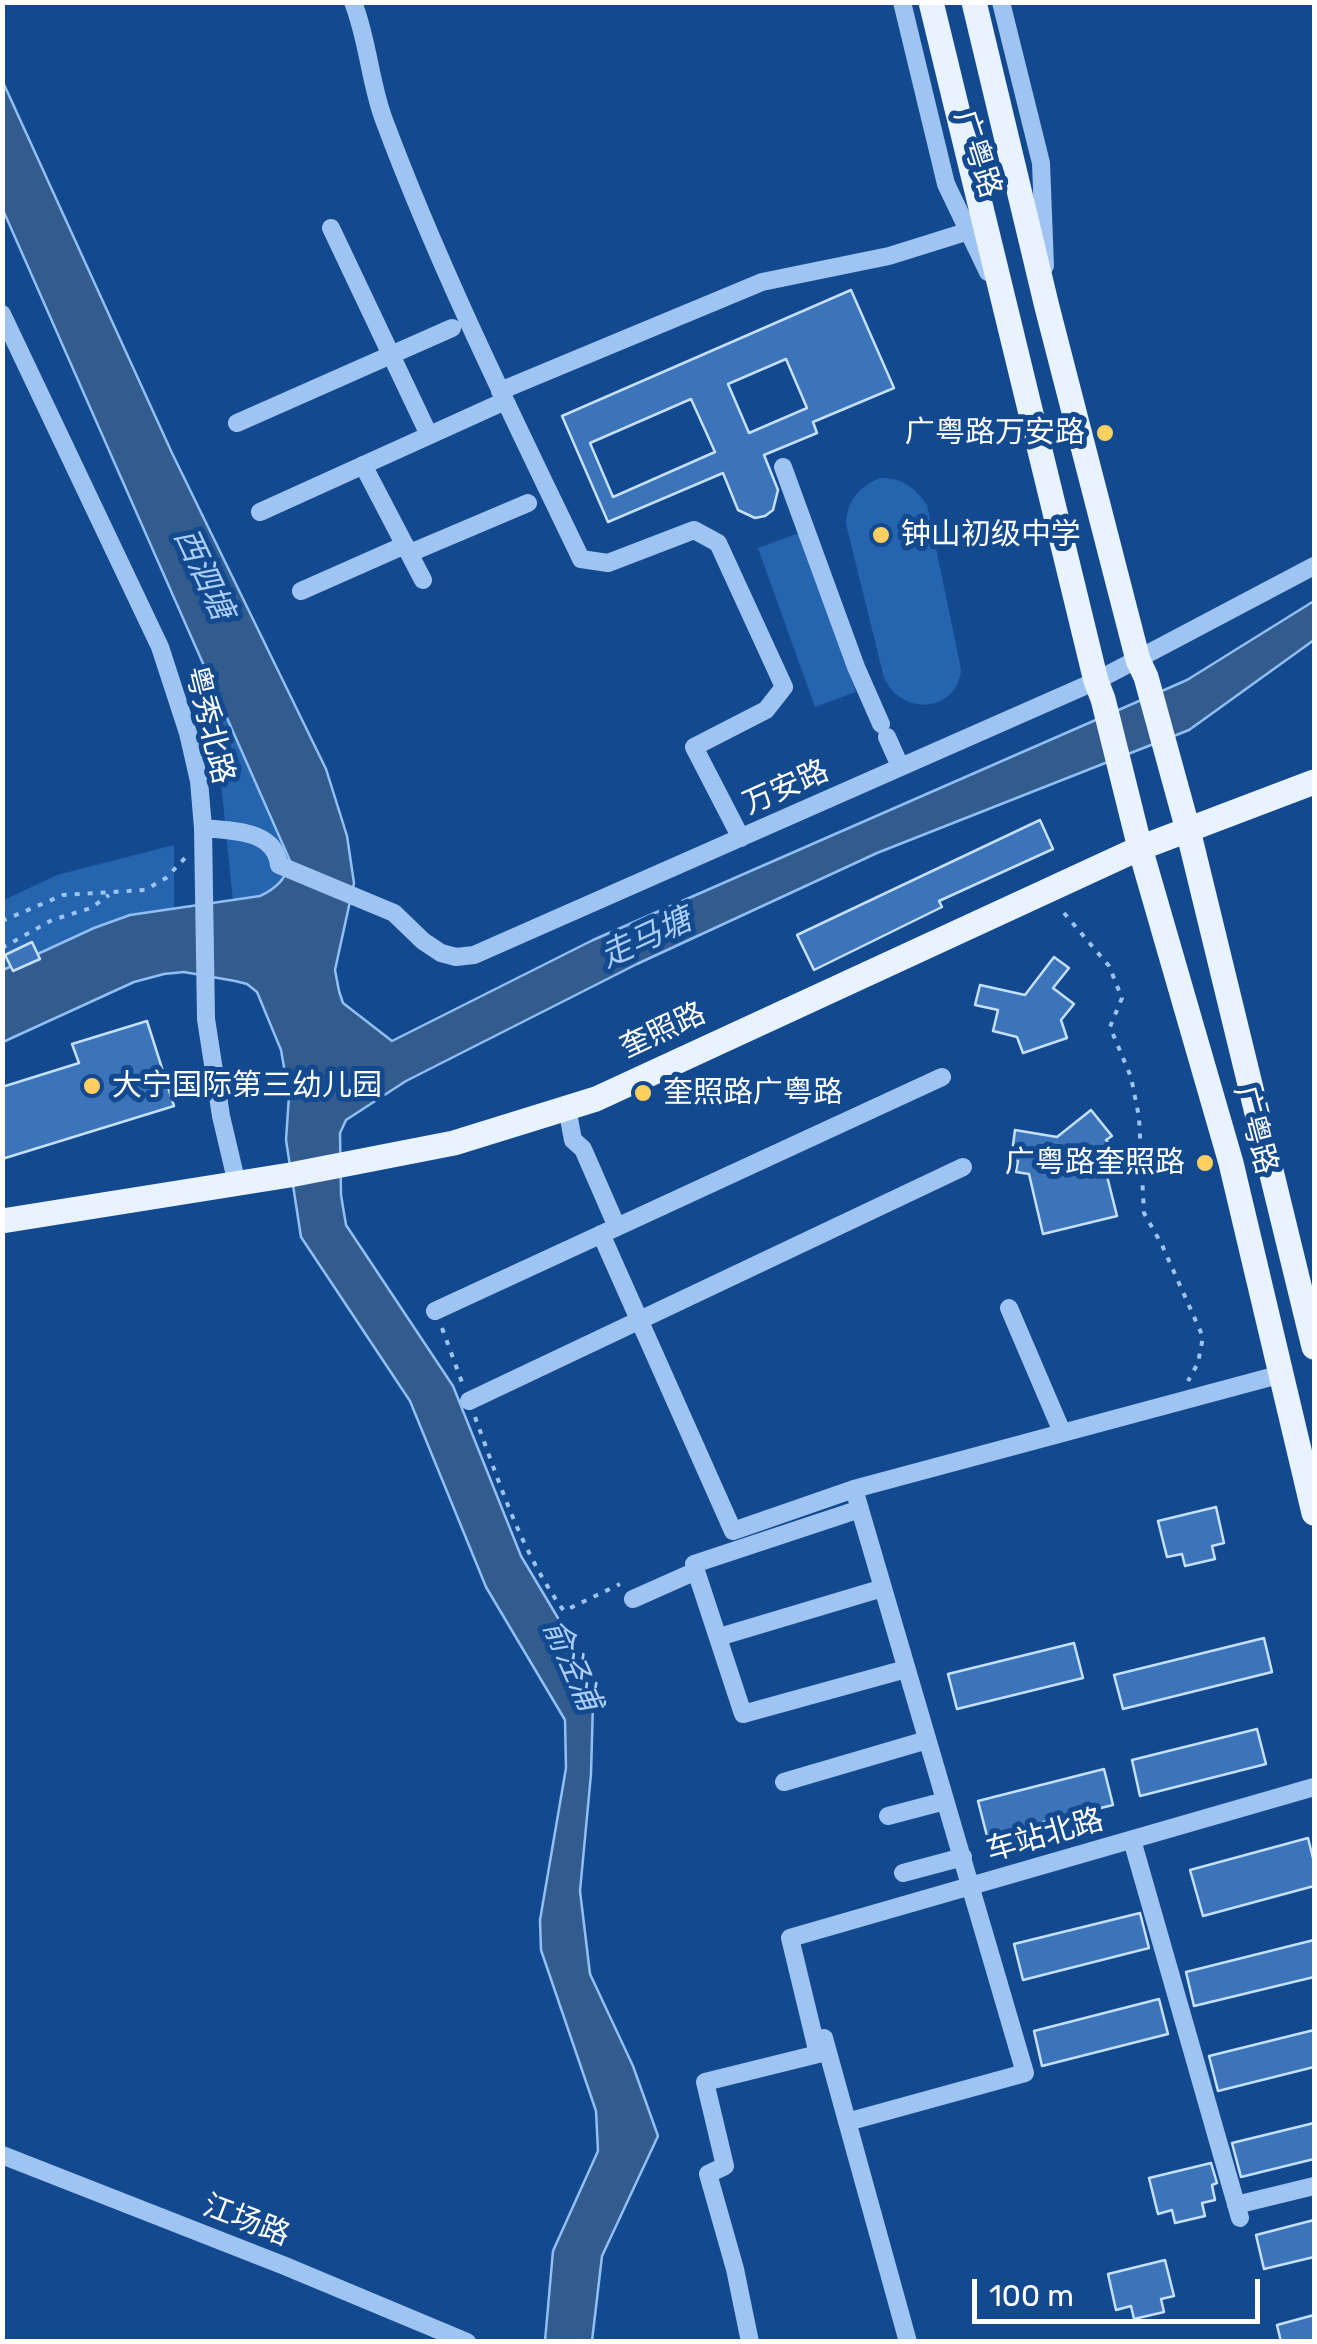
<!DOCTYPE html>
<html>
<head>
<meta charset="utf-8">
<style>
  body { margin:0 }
  #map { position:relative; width:1317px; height:2344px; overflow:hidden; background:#134a8f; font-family:Rubik,sans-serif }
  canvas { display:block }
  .frame { position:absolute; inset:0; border:5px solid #fff; pointer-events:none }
  .scale { position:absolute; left:972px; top:2279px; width:288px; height:45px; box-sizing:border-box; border:5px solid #fff; border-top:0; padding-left:12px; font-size:30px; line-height:35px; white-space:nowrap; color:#fff; -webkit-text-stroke:8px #134a8f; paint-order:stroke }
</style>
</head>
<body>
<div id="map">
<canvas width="1317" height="2344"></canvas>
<div class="frame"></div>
<div class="scale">100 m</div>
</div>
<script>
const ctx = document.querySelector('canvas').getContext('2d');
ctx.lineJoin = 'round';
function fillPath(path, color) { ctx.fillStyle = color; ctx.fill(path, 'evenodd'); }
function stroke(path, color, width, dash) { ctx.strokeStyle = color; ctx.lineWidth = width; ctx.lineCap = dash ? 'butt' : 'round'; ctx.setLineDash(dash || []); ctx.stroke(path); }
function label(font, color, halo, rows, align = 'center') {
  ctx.font = font + ' Rubik,"Noto Sans SC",sans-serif'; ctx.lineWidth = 10; ctx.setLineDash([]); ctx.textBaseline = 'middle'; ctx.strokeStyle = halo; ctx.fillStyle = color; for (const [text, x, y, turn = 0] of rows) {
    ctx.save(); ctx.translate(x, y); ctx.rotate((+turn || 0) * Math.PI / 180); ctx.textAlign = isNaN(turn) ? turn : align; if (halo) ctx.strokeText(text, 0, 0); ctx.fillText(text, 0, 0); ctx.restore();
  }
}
const green = new Path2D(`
  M880,478C901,477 916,488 927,505L961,669C959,709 905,720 884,678L846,524C847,500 859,487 880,478Z
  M799,533L856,692L815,707L758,548Z
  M193,637L291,863C280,889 261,899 233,901L212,694Z
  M174,845V909C110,918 61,943 3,970L2,901L57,875Z`);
const water = new Path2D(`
  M2,80L172,453L326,769L347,836L354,883L335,970L339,991L343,1003L392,1041L593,940L1187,680L1314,601V640L1189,730L877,853L637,964L406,1081L346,1120L340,1133L341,1195L346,1225L453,1386L521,1556L580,1655L593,1703L591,1774L580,1891L590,1974L633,2066L658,2136L602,2256L592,2341H545L553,2251L598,2151L596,2111L541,1950L540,1920L566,1768L565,1720L486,1587L410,1401L301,1237L286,1140L289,1096L281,1050L257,992L247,984L235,981L184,972L164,974L134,982L3,1042V970L94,928L130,915L260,896C277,888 284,880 291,863L3,210Z`);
const building = new Path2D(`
  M851,290L894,388L813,422L817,433L764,455L778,490L773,510L765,516L755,518L738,510L723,473L608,522L562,416ZM786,359L807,408L749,433L728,384ZM691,399L715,452L613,497L590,443Z
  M1040,820L1053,849L939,901L942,907L814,970L797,935Z
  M32,942L40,959L13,971L5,955Z
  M1054,957L1069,968L1053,988L1074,1004L1061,1020L1067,1038L1023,1053L1017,1037L993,1031L998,1010L975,1005L980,985L1025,995Z
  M147,1021L174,1106L2,1159V1087L79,1063L72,1044Z
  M1091,1110L1112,1136L1106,1140L1113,1148L1102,1156L1117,1216L1043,1234L1029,1174L1016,1172L1018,1161L1011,1160L1015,1130L1057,1137Z
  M1216,1507L1224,1543L1212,1546L1215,1559L1185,1566L1182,1554L1167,1557L1158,1521Z
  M1264,1638L1272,1672L1123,1709L1114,1675Z
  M1074,1643L1083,1678L957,1709L948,1674Z
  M1257,1729L1266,1764L1140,1796L1132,1760Z
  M1104,1769L1113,1805L987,1836L978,1801Z
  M1308,1838L1314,1862V1886L1203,1916L1190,1870Z
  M1140,1913L1149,1948L1023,1980L1014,1944Z
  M1314,1940V1977L1194,2006L1186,1972Z
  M1159,1999L1168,2034L1042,2066L1034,2031Z
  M1314,2030V2067L1218,2091L1209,2056Z
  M1314,2123V2159L1241,2177L1232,2143Z
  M1211,2163L1217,2183L1212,2185L1215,2200L1202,2203L1205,2216L1175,2223L1172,2210L1158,2214L1149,2178Z
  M1314,2220V2257L1264,2269L1256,2235Z
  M1165,2260L1174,2296L1161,2299L1164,2312L1134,2319L1131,2306L1116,2310L1108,2274Z
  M1314,2315V2342H1281L1277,2325Z`);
const path = new Path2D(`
  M1064,913L1109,966L1122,998L1110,1027L1131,1077L1139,1117L1144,1213L1162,1245L1203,1337L1198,1363L1188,1381
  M2,921L63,895L145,890L166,878L186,857
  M2,948L52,920L91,908L109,895
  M442,1328L463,1385
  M475,1417C500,1484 521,1552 564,1611L620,1584`);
const minor = new Path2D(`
  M353,2C368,40 370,83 384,120C440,270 512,415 581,559L608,563L694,530L718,543L784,687L766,710L694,747L741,838
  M902,2L946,184L988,272
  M1001,2L1041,163L1045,266
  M331,228L429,435
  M2,314L160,647L188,733L199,781L203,828L206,1019L221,1116L237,1184
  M500,391L762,282L889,256L969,231
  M237,423L452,328
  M363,465L423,580
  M783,467L856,667L881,724
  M260,512L505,401
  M410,553L528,503
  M301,591L405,545
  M887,737L900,766
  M203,828C230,831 275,829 279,865L394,913L423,941L441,953L456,957L474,955L1096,681L1314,566
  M567,1108L573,1140L583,1149L617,1227
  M601,1234L733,1531L854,1489L1282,1374
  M1009,1308L1062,1432
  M435,1311L942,1077
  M469,1401L963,1167
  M860,1509L694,1564L696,1571L743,1714L906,1669
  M633,1599L696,1571
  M719,1637L883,1588
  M784,1782L927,1740
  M888,1816L945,1801
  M1132,1840L1240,2218
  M903,1873L963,1857
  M824,2038L908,2342
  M847,2122L1025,2073L854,1489
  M2,2155L285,2266L467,2342
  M1236,2205L1314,2186
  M750,2342L735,2269L708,2174L725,2166L705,2082L818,2054L790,1938L1314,1787`);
const major = new Path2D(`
  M931,2L1096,681L1103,699L1140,848L1231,1163L1314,1513
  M974,2L1047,307L1138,660L1146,677L1188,830L1314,1347
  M2,1221L290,1175L454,1143L596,1099L1140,848L1314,782`);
const markers = [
  [1105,433,10,"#ffd05f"],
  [881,535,10,"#ffd05f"],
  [92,1086,10,"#ffd05f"],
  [643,1093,10,"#ffd05f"],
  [1205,1163,10,"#ffd05f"]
];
const streetNames = [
  ["广粤路",977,154,72],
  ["粤秀北路",209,725,76],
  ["万安路",786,788,-24],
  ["奎照路",663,1031,-25],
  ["广粤路",1255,1130,75],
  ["车站北路",1045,1836,-16],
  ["江场路",246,2221,21]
];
const poiNames = [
  ["广粤路万安路",1085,433,"right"],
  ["钟山初级中学",901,535],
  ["大宁国际第三幼儿园",112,1086],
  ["奎照路广粤路",663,1093],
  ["广粤路奎照路",1185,1163,"right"]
];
const waterNames = [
  ["西泗塘",203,574,65],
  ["走马塘",646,939,-25],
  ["俞泾浦",571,1665,66]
];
fillPath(green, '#2564ae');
fillPath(water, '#325b8e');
stroke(water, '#91bff4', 2.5);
fillPath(building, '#3c74b9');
stroke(building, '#c6dffc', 2.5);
stroke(path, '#9fc4f1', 4, [5, 8]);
stroke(minor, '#9fc4f1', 18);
stroke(major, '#e9f2ff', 25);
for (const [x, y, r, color] of markers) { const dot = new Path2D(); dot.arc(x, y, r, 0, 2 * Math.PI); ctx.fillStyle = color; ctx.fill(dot); stroke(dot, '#134a8f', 4); }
label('30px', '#fff', '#134a8f', streetNames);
label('30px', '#fff', '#134a8f', poiNames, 'left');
label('italic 32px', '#abcff8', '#134a8f', waterNames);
</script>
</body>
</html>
